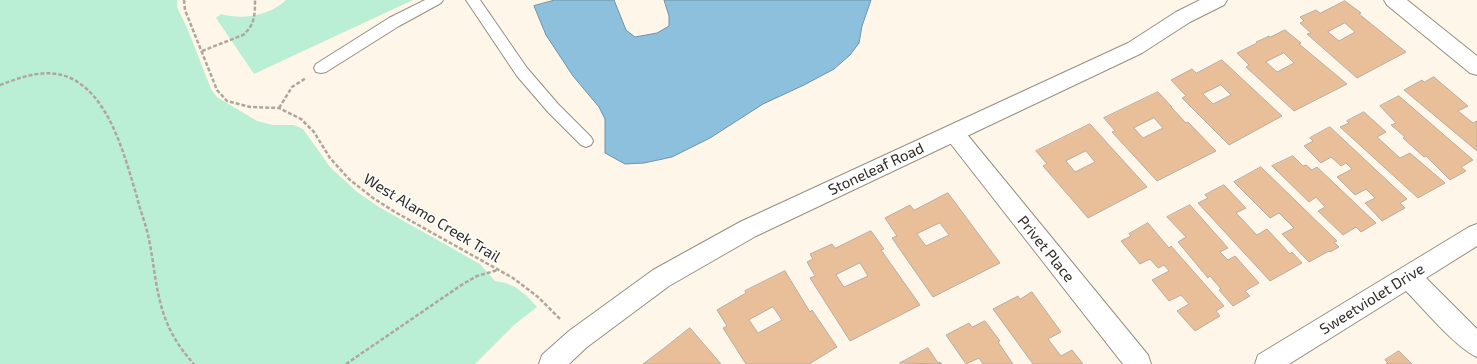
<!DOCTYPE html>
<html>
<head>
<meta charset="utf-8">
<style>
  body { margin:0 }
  canvas { display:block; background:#fef6e8 }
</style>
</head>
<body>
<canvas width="1477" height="364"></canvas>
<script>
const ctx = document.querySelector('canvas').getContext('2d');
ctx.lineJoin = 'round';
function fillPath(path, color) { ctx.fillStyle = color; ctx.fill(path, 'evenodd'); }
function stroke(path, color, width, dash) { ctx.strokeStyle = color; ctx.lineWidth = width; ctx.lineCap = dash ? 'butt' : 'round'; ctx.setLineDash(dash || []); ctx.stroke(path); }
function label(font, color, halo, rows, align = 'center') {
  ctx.font = font + ' "Exo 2",sans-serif'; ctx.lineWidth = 3; ctx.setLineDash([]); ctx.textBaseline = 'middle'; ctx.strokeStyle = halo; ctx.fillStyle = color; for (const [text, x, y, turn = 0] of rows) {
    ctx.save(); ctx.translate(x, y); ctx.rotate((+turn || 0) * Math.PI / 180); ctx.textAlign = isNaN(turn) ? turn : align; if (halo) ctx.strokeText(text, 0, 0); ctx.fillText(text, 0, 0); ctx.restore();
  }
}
const green = new Path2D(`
  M0,0H177V7L188,30L211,89L217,97L257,121L273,125H294L303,129L330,167L357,192L379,207L480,264L495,281L506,283L515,287L527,296L537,307L514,325L475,364H0Z
  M286,0H413L254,74L216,18L221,14C243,20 269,16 286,0Z`);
const water = new Path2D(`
  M555,0H614L626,30L635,37L657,33L669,26V16L664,0H871L862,26L859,43L850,55L834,69L804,85L763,104L710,138L672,157L644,163L625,164L605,153V119L599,107L573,76L546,35L534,6Z`);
const building = new Path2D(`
  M1345,1L1361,13L1359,14L1406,52L1357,78L1307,34L1311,33L1300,23L1304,21L1300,17L1316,10L1320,13ZM1345,23L1355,32L1339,41L1328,32Z
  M1285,30L1301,43L1299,44L1347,84L1294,111L1246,67L1249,65L1237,53L1257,43L1256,42L1263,39L1269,36L1270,37ZM1284,53L1294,63L1277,72L1266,62Z
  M1222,60L1282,116L1229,145L1182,98L1186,96L1171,80L1192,69L1196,73ZM1221,85L1231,95L1213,104L1203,94Z
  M1434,77L1468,106L1458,111L1473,123L1477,121V151L1404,90L1422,80L1424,82Z
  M1158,92L1172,107H1171L1186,123L1188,122L1216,151L1157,181L1112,132L1115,131L1104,118ZM1154,118L1163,128L1143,138L1134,128Z
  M1399,96L1473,160L1461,167L1466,171L1450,180L1426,156L1424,157L1403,138L1405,137L1391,125L1396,123L1380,106Z
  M1364,112L1386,132L1377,137L1400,158L1410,153L1445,183L1418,198L1340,127L1349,123L1347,121Z
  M1090,124L1147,187L1088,218L1043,166L1047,164L1036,151ZM1086,151L1095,162L1075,172L1066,161Z
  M1330,127L1407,199L1400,203L1405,208L1382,221L1365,203L1375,198L1366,189L1355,195L1337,177L1352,169L1346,163L1341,166L1331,157L1321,163L1304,146L1313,141L1310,138Z
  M1293,156L1303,166L1306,165L1312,170L1317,167L1376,223L1361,232L1356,227L1343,235L1318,211L1325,207L1316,197L1309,202L1272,166Z
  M1261,167L1337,241L1334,242L1339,247L1330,252L1329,251L1309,262L1282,234L1294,228L1279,213L1270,218L1234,182Z
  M1224,185L1246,208L1236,213L1257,235L1267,229L1290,254L1292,252L1302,263L1270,281L1198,203L1208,198L1205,195Z
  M948,193L1000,263L933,297L892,238L897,236L885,218L910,205L914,210ZM940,223L949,235L926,246L917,234Z
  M1190,205L1228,248L1220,252L1228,260L1235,256L1259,283L1245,291L1250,296L1233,306L1219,290L1221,289L1210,276L1208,278L1178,242L1186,237L1167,217Z
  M1148,223L1169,248L1171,246L1224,306L1216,311L1220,316L1195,331L1177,311L1189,304L1181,295L1169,301L1152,280L1169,271L1164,265L1158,268L1150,259L1140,264L1121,241L1131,236L1129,234Z
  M871,231L884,249L881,250L920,305L850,341L810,278L815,276L807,262L813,259L810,254L832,244L835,248ZM860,263L868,276L844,287L836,275Z
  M785,271L810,312L812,310L837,347L809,364H746L723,328L727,326L717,310L746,293L745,291ZM773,307L782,320L758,333L749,320Z
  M1032,292L1061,332L1048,339L1061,356L1072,350L1083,364H1033L993,309L1018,296L1020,299Z
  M985,321L1000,341L998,342L1013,364H983L979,358L966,364L946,335L969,323L972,327Z
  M690,328L721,364H643L663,349Z
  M928,348L938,363L940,362L942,364L900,363Z
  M1399,351L1412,364H1386L1388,363L1385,360Z`);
const path = new Path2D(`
  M184,0L185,10L217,90L227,101L250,107L279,108L301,119L314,132L330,158L349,179L373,198L395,212L513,278L538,297L561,320
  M202,51L243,35C255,25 255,14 255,0
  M0,85C21,77 46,68 68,77C110,94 125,158 137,197C140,210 145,222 148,235C154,261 155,289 164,315C170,333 181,350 194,364
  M279,108L292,87L306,78
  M346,364L463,284L477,276L498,270`);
const lane = new Path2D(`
  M425,0H443L441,3L399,26L326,72L321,73L316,72L314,68L316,64L389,18Z
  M466,0H480L527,68L558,104L591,137L593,141L591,145L586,147L581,145L548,112L517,76Z`);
const street = new Path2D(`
  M1384,0H1407L1477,56V75L1470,73L1387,5Z
  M954,124L961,127L1148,355L1151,364H1123L947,139L943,133L947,127Z
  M1477,224V246L1426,278L1477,329V357C1456,348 1423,308 1406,291L1289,364H1255L1258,355L1469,227Z`);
const secondary = new Path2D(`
  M1200,0H1227L1224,5L1190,22L1142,53L756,236L669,286L587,347L569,364H539L542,355L569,331L653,270L740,222L1128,43L1176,12Z`);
const streetNames = [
  ["Stoneleaf Road",876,169,-25],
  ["West Alamo Creek Trail",432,218,31],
  ["Privet Place",1046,249,51],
  ["Sweetviolet Drive",1372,299,-32]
];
fillPath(green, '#bbefd5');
fillPath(water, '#8cc0dd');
stroke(water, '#7093a6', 1);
fillPath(building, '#e9bf9a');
stroke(building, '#b9ada3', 1);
stroke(lane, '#968f83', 2);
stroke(street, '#968f83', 2);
stroke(secondary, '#968f83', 2);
stroke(path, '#aea79d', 2.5, [4, 2]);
fillPath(lane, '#fff');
fillPath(street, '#fff');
fillPath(secondary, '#fff');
label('15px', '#2f2b27', '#fff', streetNames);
</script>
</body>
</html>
